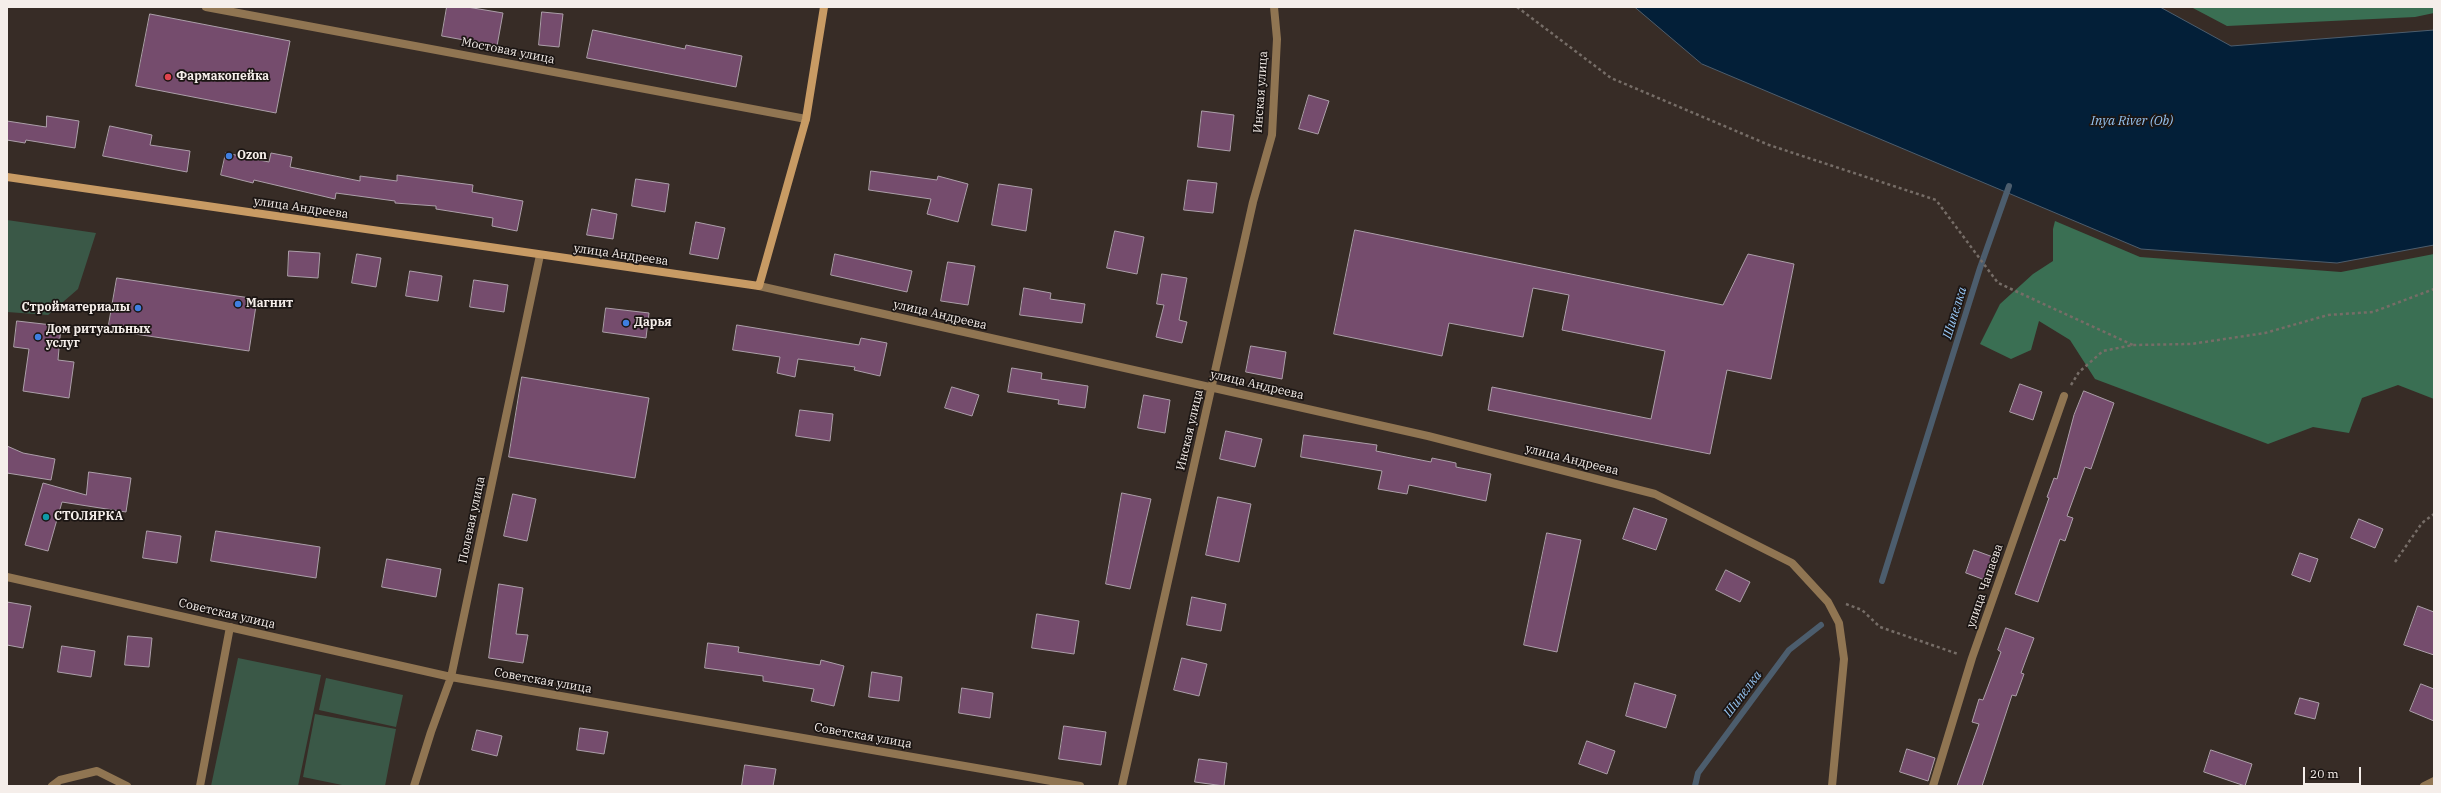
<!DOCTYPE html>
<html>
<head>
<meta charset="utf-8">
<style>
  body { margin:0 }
  #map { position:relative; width:2441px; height:793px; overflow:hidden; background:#372c26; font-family:"IBM Plex Serif",serif }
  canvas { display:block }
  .frame { position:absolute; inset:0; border:8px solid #f5eeea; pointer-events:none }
  .scale { position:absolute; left:2303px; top:767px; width:58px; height:18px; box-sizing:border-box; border:2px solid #f5eeea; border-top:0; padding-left:5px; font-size:12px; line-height:14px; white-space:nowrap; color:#f5eeea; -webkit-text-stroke:3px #1b1513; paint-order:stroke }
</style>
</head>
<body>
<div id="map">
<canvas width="2441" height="793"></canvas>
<div class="frame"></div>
<div class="scale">20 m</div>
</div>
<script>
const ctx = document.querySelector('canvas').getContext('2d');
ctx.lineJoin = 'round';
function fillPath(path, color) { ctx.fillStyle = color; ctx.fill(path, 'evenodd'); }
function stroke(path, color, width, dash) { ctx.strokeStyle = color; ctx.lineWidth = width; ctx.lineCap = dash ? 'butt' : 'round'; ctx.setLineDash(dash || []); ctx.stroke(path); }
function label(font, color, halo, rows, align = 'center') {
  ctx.font = font + ' "IBM Plex Serif",serif'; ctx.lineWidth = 3.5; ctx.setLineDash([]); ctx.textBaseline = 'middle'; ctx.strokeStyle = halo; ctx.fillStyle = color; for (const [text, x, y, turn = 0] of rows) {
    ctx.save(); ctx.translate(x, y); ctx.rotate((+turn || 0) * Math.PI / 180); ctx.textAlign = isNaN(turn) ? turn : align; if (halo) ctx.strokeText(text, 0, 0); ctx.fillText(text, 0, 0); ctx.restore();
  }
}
const green = new Path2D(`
  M7,220L96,233L78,289L48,315L7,312Z
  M238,658L321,675L298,786H211Z
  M326,678L403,695L396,727L319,710Z
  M315,714L396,729L385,786H347L303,777Z`);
const forest = new Path2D(`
  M2191,7H2434V13L2415,17L2227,26Z
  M2055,221L2140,257L2341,272L2434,254V399L2398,385L2362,398L2349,433L2313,427L2268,444L2095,379L2070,340L2039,321L2031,350L2011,359L1980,344L2000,304L2033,274L2053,261V229Z`);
const water = new Path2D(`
  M1635,7H2160L2231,46L2434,30V245L2337,263L2141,249L1702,64Z`);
const stream = new Path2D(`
  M1882,581L1980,268L2009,186
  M1695,786L1698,773L1789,650L1821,625`);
const building = new Path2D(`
  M447,7H467L503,13L497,46L442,36Z
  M542,12L563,14L559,47L539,45Z
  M150,14L290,41L276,113L136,86Z
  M593,30L685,49L686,45L742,56L736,87L587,58Z
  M1309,95L1329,101L1318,134L1299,129Z
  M1202,111L1234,115L1230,151L1198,147Z
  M47,116L79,121L75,148L26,140L25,143L7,140V121L46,127Z
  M110,126L152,135L150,145L190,151L187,172L103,156Z
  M226,153L269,162L271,153L292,157L290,167L360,181V176L397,181V175L473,185L472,192L523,201L517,231L492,226L493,218L436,209V206L395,203V201L336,193L335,199L254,180L253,183L221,175Z
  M871,171L937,180L938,176L968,184L958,222L927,214L931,199L869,190Z
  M636,179L669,184L665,212L632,206Z
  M1188,180L1217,183L1213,213L1184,210Z
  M999,184L1032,189L1026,231L992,225Z
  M592,209L617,214L613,239L587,235Z
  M696,222L725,228L718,259L690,254Z
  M1355,230L1723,305L1748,254L1794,264L1771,379L1727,370L1710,454L1488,410L1492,387L1651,419L1665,351L1562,330L1569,295L1533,288L1523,337L1449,323L1442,356L1334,334Z
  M1115,231L1144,237L1137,274L1107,268Z
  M289,251L320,253L318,278L288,276Z
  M357,254L381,258L376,287L352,283Z
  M835,254L912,271L907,292L831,275Z
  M948,262L975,266L968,305L941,301Z
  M410,271L442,276L438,301L406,296Z
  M1162,274L1187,278L1179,320L1187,322L1182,343L1156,337L1164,305L1157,304Z
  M117,278L257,299L249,351L108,330Z
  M474,280L508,285L504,312L470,307Z
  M1024,288L1051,293L1050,299L1085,304L1082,323L1020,315Z
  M606,308L649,313L646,338L603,332Z
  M17,321L61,326L58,360L74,362L69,398L23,391L29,349L14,347Z
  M737,325L859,345L861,338L887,343L880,376L854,370L855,367L798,359L795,377L777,373L780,357L733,350Z
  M1251,346L1286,352L1282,379L1246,372Z
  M1012,368L1042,373L1041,379L1088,386L1085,408L1058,404L1059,400L1008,392Z
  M522,377L649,398L635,478L509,457Z
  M2020,384L2042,392L2033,420L2010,412Z
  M952,387L979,395L972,416L945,408Z
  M2084,391L2114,403L2091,469L2085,467L2067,516L2073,518L2065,541L2060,539L2038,602L2015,594L2049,498L2047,497L2054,478L2057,479L2074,415Z
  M1144,395L1170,400L1165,433L1138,428Z
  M800,410L833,414L830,441L796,436Z
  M1226,431L1262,439L1255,467L1220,459Z
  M1304,435L1377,445L1376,451L1431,462L1432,458L1456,463V467L1491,474L1486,501L1409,485L1407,494L1378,489L1382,471L1301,457Z
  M7,446L23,453L55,459L51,480L7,473Z
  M89,472L131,478L126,512L62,502L48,551L25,545L43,483L86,495Z
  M1122,493L1151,499L1130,589L1106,584Z
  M513,494L536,499L527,541L504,536Z
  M1218,497L1251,504L1239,562L1206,555Z
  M1634,508L1667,519L1656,550L1623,539Z
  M2359,519L2383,529L2375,548L2351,538Z
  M147,531L181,536L177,563L143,558Z
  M216,531L320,547L316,578L211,561Z
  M1547,533L1581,540L1557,652L1524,645Z
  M1974,550L1993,557L1985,580L1966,573Z
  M2300,553L2318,559L2310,582L2292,575Z
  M387,559L441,569L436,597L382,587Z
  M1726,570L1750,582L1740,602L1716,590Z
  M499,584L523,588L516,634L528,635L523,663L489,658Z
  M1192,597L1226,604L1221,631L1187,625Z
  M7,602L31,606L23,648L7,645Z
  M2418,606L2434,612V655L2404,645Z
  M1037,614L1079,621L1074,654L1032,648Z
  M2006,628L2034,638L2021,673L2024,674L2016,696L2012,695L1982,786H1957L1979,724L1972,722L1979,699L1983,700L2001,652L1998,650Z
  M128,636L152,638L149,667L125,665Z
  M708,643L739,647L738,652L820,665L821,660L844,666L834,706L811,701L814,689L763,681V676L705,668Z
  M62,646L95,651L91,677L58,672Z
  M1182,658L1207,664L1199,696L1174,690Z
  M872,672L902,677L899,701L869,697Z
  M1635,683L1676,695L1666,728L1626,716Z
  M2421,684L2434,689V721L2410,711Z
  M962,688L993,693L990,718L959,713Z
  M2300,698L2319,703L2315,719L2295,714Z
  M1064,726L1106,732L1101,765L1059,759Z
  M580,728L608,732L604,754L577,750Z
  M477,730L502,736L497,756L472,750Z
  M1587,741L1615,751L1607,774L1579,764Z
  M1907,749L1935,758L1928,781L1900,772Z
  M2211,750L2252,764L2245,786L2204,772Z
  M1199,759L1227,763L1224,786L1195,782Z
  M745,765L776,769L773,786H742Z`);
const path = new Path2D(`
  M1517,7L1611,78L1769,145L1936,200L1998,283L2133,345
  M2071,385L2079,372L2103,351L2133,345L2191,344L2265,333L2328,315L2373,312L2434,289
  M2395,562L2422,523L2434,514
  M1846,604L1862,610L1880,627L1958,654`);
const service = new Path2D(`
  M52,786L60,780L97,771L127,786
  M200,786L230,627`);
const minor = new Path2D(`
  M206,7L806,119
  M7,577L451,677L1080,786
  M414,786L431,732L451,677L540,255
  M1122,786L1253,202L1272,135L1277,39L1274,7
  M1933,786L1972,658L2064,396`);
const tertiary = new Path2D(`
  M759,286L1428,436L1655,494L1792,563L1828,602L1839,623L1844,659L1832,786
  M2424,786L2434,781`);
const secondary = new Path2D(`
  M7,177L759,286L806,119L824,7`);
const markers = [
  [168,77,4,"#e0444e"],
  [229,156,4,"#3f7fe0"],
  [238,304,4,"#3f7fe0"],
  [138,308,4,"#3f7fe0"],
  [626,323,4,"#3f7fe0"],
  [38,337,4,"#3f7fe0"],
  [46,517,4,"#0f9aa8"]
];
const streetNames = [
  ["Мостовая улица",508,51,11],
  ["Инская улица",1261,92,-86],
  ["улица Андреева",301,208,8],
  ["улица Андреева",621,255,8],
  ["улица Андреева",940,315,13],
  ["улица Андреева",1257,385,13],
  ["Инская улица",1190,430,-77],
  ["улица Андреева",1572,460,14],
  ["Полевая улица",472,520,-78],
  ["улица Чапаева",1985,586,-71],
  ["Советская улица",227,614,13],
  ["Советская улица",543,681,10],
  ["Советская улица",863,736,10]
];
const poiNames = [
  ["Фармакопейка",176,77],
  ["Ozon",237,156],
  ["Магнит",246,304],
  ["Стройматериалы",130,308,"right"],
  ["Дарья",634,323],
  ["Дом ритуальных",46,330],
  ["услуг",46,344],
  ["СТОЛЯРКА",54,517]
];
const waterNames = [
  ["Inya River (Ob)",2132,121],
  ["Шипелка",1955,313,-73],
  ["Шипелка",1743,694,-53]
];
fillPath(green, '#3a5847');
fillPath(forest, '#3a6f53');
fillPath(water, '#031f38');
stroke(water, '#4c5d6d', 1);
stroke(stream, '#4c5d6d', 6);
fillPath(building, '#754c6d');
stroke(building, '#ac9fa9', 1);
stroke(path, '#766d67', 2.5, [3, 3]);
stroke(service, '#907552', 8);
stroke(minor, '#907552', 8);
stroke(tertiary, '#907552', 8);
stroke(secondary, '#c89b64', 8);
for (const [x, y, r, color] of markers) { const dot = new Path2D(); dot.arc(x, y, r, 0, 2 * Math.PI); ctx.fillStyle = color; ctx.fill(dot); stroke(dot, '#1b1513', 1.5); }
label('12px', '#f5eeea', '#1b1513', streetNames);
label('bold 12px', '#f5eeea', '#1b1513', poiNames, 'left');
label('italic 13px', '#96c5f3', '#1b1513', waterNames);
</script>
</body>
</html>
